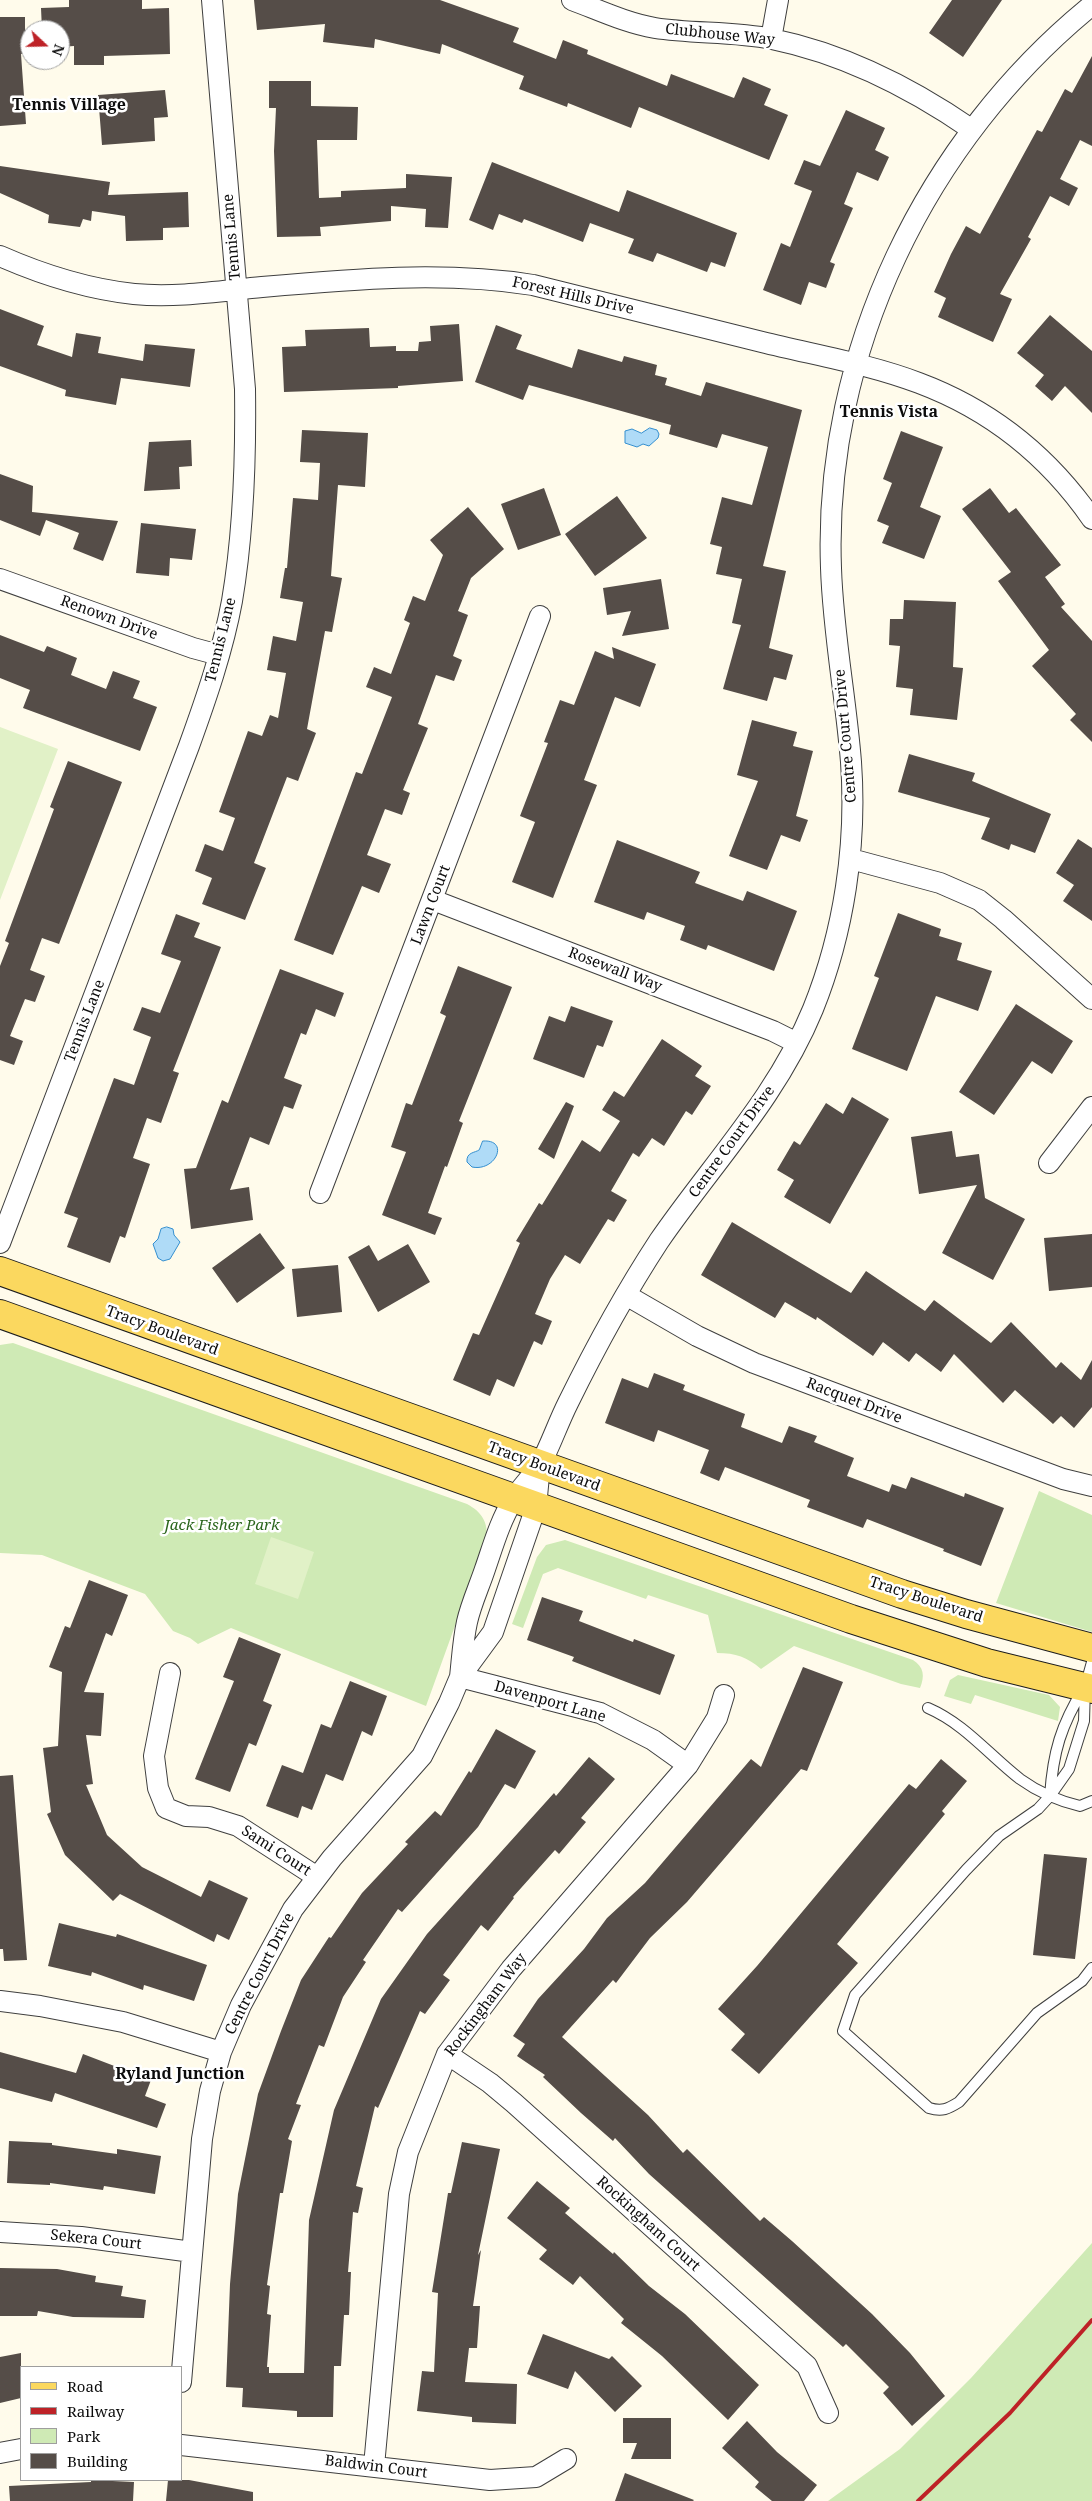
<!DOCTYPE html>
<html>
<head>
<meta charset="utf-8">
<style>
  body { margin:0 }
  #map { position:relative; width:1092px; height:2501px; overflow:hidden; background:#fffbeb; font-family:"Noto Serif",serif }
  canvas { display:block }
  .legend { position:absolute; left:20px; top:2366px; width:162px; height:115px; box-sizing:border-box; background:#fff; border:1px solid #9e9e9e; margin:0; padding:6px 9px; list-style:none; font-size:15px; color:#0c0c0c }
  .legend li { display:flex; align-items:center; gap:10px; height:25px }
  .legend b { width:25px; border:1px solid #9e9e9e }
  .north { position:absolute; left:20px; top:20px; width:50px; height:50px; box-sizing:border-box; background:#fff; border:1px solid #9e9e9e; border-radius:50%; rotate:111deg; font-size:14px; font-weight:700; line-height:20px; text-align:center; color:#0c0c0c }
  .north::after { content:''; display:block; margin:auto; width:18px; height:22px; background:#be2227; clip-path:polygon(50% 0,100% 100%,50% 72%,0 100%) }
</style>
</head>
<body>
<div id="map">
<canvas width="1092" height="2501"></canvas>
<ul class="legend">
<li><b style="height:6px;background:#fbd85f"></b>Road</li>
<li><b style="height:6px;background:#be2227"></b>Railway</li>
<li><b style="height:14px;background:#cfeab5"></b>Park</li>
<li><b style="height:14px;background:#554d48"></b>Building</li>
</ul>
<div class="north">N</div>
</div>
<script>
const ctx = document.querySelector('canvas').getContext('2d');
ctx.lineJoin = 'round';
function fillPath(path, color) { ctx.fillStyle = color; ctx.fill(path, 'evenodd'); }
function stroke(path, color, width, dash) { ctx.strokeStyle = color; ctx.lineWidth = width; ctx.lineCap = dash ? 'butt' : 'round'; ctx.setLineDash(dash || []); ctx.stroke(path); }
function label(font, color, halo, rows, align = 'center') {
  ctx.font = font + ' "Noto Serif",serif'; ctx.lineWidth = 5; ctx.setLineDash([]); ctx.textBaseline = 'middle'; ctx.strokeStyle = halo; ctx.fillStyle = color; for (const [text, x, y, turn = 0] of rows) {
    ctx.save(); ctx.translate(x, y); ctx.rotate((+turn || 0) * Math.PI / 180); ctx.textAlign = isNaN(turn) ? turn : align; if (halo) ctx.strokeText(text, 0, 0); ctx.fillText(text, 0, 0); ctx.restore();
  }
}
const green = new Path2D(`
  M13,1343L467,1504C482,1512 489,1523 486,1540L426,1706L231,1628L198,1644L190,1638L173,1631L145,1594L42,1555L0,1553V1345Z
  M1039,1491L1092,1515V1632L996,1603Z
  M565,1540L913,1660C924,1667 925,1676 920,1688L901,1684L794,1646L761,1669C747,1657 736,1653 717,1653L708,1615L648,1595L646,1599L558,1568L543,1574L523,1628L512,1624L537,1557L546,1545Z
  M958,1675L1049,1695L1060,1707L1058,1721L975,1695L971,1704L944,1696L950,1680Z
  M1092,2243V2501H828L900,2449L971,2378Z`);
const pitch = new Path2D(`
  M0,727L58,749L0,900Z
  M271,1537L314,1552L298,1599L255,1584Z`);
const water = new Path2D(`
  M650,428L657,430L659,434L658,438L649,446L643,444L637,447L625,443V431L632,429L641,433Z
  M483,1141C510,1139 496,1172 472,1167L467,1162C466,1152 475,1153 479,1150Z
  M167,1227L173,1229L174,1235L180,1242L170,1259L163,1261L158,1258L153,1244L158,1239L161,1229Z`);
const building = new Path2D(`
  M69,0H142V9L169,8L170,54L104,56V65H74V46L60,47V30H42L41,8L69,7Z
  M254,0H440L519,28L513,42L556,59L563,40L588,50L587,54L667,86L671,74L734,98L743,77L771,89L764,105L788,115L769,160L639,107L631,128L568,103L567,107L519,89L524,76L442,44L440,54L375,39L374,48L323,42L325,24L257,30Z
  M952,0H1002L963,57L929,33Z
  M0,17H25V54H21L26,124L0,126Z
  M1092,56V146L1080,140L1060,179L1078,188L1069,206L1050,196L1028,237L1031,239L1000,294L1012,299L993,342L938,317L946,298L934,292L951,254L966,226L980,234L1037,130L1042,132L1065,89L1072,93Z
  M269,81H311V106L358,107L357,140H317L319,198L341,197V191L406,188V174L452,177L448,228L425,227L426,209L391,206V221L320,227L321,236L277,237L274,151L276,108H269Z
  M165,90L168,117L154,118L155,141L102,145L98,95Z
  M846,110L885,128L875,150L889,157L878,181L857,172L844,204L853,208L830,262L835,264L826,288L809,282L801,305L763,290L781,243L790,247L812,191L794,184L804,160L820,166Z
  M492,162L619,212L627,190L737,233L725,267L711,262L707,272L657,253L653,262L628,253L634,239L590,223L583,242L524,219L522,223L499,214L493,230L469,220Z
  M0,166L110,182L108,195L188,192L189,227L163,228V240L126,241L125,216L92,211L91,221L83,219L80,227L48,223L49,215L0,193Z
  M0,309L44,326L37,345L72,357L76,333L101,337L98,353L143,361L145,344L195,349L190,387L121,378L116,405L65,396L66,390L0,366Z
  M1050,315L1092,351V413L1065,386L1052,401L1035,386L1044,375L1017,353Z
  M459,324L463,381L398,386V388L284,392L282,347L306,346L305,330L369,328L370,347L396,346V351H418L419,342L431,341L430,326Z
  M496,325L522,335L516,349L572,368L578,349L622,362L624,356L657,365L655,375L667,378L665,385L701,396L706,382L802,410L763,566L786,571L769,648L793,655L786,680L774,677L767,701L723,689L741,625L732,623L742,579L716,574L722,547L710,544L722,497L752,505L768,447L722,434L717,448L669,434L671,425L529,385L523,400L475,382Z
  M302,430L368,433L365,487L338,485L331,576L342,578L332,632L325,631L307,729L316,733L298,781L287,777L254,863L266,868L245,920L202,904L212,878L195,871L205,844L223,851L235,818L219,812L248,731L262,736L270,715L278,718L286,673L267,670L273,636L296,641L303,602L280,598L285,568H287L293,498L318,500L320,463L300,462Z
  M901,431L943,447L920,507L941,516L924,559L882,543L889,526L877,521L892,483L883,479Z
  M191,440L192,466L179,467L180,489L144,491L149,442Z
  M0,474L33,486L32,512L118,521L103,561L73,549L79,533L46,520L40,536L0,520Z
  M544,488L561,535L518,550L501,504Z
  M990,488L1009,513L1016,508L1061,565L1045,577L1065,604L1061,607L1092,641V742L1070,720L1076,714L1032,666L1049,650L998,581L1011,572L962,509Z
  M617,496L647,538L595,576L565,534Z
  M468,507L504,549L471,578L458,611L468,615L453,656L462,660L454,681L436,675L418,724L428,728L403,790L410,793L402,815L385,809L367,855L391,864L379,893L362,886L333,955L294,940L356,772L362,774L392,697L366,687L374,667L391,674L410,623L404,620L413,596L425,601L443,555L430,540Z
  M141,523L196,529L192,560L170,558L169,576L136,573Z
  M661,579L669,629L622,636L631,611L607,615L603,588Z
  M904,600L956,602L953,667L963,668L957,720L910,715L913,689L896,687L900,646L889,645L890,619H903Z
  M0,635L44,652L47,646L77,658L71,675L106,689L113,671L140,681L133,698L157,707L140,751L23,708L30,690L0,678Z
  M612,647L656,664L640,707L615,697L584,780L597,785L553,898L512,882L535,822L520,816L548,743L544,742L560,700L574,705L595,651L614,659Z
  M752,720L797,732L793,746L813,751L796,816L808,820L800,842L781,835L767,870L729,856L758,781L737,775Z
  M909,754L975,773L972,781L1051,814L1035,853L1011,844L1009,850L981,839L990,818L898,792Z
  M68,761L122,782L59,944L42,938L30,970L45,976L35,1002L25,999L10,1036L23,1041L14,1065L0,1060V966L9,943L5,941L54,809L50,807Z
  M1078,839L1092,848V921L1063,901L1074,885L1056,873Z
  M617,840L700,872L695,883L743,901L747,891L797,911L774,971L708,945L706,950L680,940L685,926L647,912L644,920L594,902Z
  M898,913L941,929L939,936L962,943L957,960L992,971L978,1011L936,996L907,1071L852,1049L879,978L874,976Z
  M176,914L200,923L194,937L221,947L173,1071L179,1073L161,1123L147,1118L133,1158L150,1164L125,1238L120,1236L110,1263L67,1247L78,1218L64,1213L114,1078L134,1085L151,1037L133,1030L142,1007L160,1013L181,961L161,954Z
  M458,966L512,987L459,1121L463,1123L447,1167L445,1166L428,1213L442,1218L435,1235L382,1215L406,1152L391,1147L406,1103L412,1105L446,1016L440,1013Z
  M280,969L344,993L335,1017L316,1009L306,1035L301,1033L284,1078L302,1085L293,1109L284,1106L269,1145L250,1137L230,1190L249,1187L253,1220L191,1229L184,1169L196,1168L222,1100L228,1103Z
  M1016,1004L1073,1041L1052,1074L1032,1061L994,1115L959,1092Z
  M571,1006L613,1021L603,1047L597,1045L584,1078L533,1059L549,1016L565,1022Z
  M662,1039L702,1066L695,1076L711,1086L692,1115L686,1111L664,1146L652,1138L639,1157L633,1153L611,1191L627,1200L614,1222L608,1219L580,1264L565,1255L550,1279L535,1314L552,1321L542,1345L534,1341L514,1387L497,1379L490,1396L453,1380L473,1333L479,1335L520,1243L516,1241L539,1203L542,1205L582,1140L600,1152L620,1121L602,1110L614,1091L624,1097Z
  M852,1097L889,1119L830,1224L784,1197L794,1180L777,1170L794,1141L800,1145L826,1103L843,1114Z
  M566,1102L574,1106L554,1159L538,1149Z
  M952,1131L956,1157L979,1154L985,1198L1025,1219L993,1280L942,1253L977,1185L919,1194L911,1137Z
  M732,1222L851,1293L866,1271L925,1311L934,1300L991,1343L1011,1322L1056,1368L1061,1362L1081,1380L1092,1360V1407L1074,1428L1061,1416L1053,1424L1015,1390L1003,1403L954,1354L941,1372L916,1353L909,1362L883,1342L873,1356L817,1317L816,1320L785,1302L775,1318L701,1275Z
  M260,1233L285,1268L237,1303L212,1268Z
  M1092,1234V1287L1049,1291L1044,1238Z
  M408,1244L430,1282L378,1312L348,1257L369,1245L378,1261Z
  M338,1265L342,1312L297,1317L292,1269Z
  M654,1373L685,1385L683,1390L745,1414L741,1427L782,1443L789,1426L817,1436L814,1442L854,1458L847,1476L889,1492L892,1484L906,1489L911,1477L964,1497L965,1493L1004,1508L981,1566L943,1551L944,1549L867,1519L863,1528L807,1507L810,1500L725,1467L719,1481L700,1473L709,1450L658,1430L654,1442L605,1423L622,1378L648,1388Z
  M89,1580L128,1595L112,1636L106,1633L84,1692L104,1693L101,1736L86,1735L93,1784L86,1785L107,1835L142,1867L201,1897L209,1880L248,1898L229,1940L217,1934L214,1942L120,1894L113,1901L65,1855L47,1814L51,1812L43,1748L58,1746L62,1672L49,1667L65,1626L70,1628Z
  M542,1597L583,1611L579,1621L633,1642L634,1639L675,1655L660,1695L572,1661L574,1657L527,1640Z
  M239,1637L281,1654L263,1701L272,1705L256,1746L249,1743L230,1792L195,1779L234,1681L223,1677Z
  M803,1667L843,1682L807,1771L801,1769L687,1902L650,1938L616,1983L613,1980L562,2037L648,2115L683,2153L687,2149L760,2221L764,2217L792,2241L872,2314L910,2353L945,2396L912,2426L883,2393L889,2387L846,2344L843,2347L649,2174L615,2138L613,2141L581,2113L543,2077L545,2075L517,2056L525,2044L513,2036L538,1999L584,1949L607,1918L645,1883L751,1759L761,1767Z
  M350,1681L387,1696L372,1736L362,1731L343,1781L326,1774L312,1810L302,1806L298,1818L266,1806L282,1765L303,1773L321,1724L331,1728Z
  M496,1729L536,1751L515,1789L505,1784L478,1827L402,1912L398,1909L363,1960L366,1962L343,1997L324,2047L319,2045L296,2104L301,2105L288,2139L292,2141L283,2193H280L267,2285L270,2286L267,2314L271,2315L267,2367H269V2373H304L309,2220L334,2110L381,1999L427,1934L554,1793L556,1796L589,1757L615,1779L581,1818L586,1822L559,1854L555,1850L513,1897L514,1898L488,1931L481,1925L443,1975L450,1980L425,2014L420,2011L378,2108L375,2106L356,2186L363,2188L358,2213L353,2212L348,2272H351L349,2315H344L341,2366H334L333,2417H297V2411L242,2407L243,2388L226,2387L230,2284L238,2194L258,2094L281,2031L301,1980L329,1937L331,1938L362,1893L408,1844L405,1842L435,1811L441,1816L469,1771L471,1773Z
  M941,1759L967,1781L942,1811L945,1814L837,1944L858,1963L759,2074L731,2050L745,2034L718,2009L757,1966L909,1784L916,1789Z
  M13,1775L27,1960L4,1961L3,1949H0V1776Z
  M1044,1854L1087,1858L1075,1959L1033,1955Z
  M59,1923L116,1937L117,1934L207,1965L194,2001L144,1985L143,1990L92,1972L91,1976L48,1966Z
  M0,2052L76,2073L83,2054L151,2080L145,2096L166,2104L157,2128L55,2093L52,2102L0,2088Z
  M9,2141L52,2143V2145L117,2154V2149L161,2156L155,2194L104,2186L103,2190L50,2183V2185L7,2183Z
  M462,2142L500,2149L478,2255L481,2250L473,2306H480L477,2348H469L465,2382L517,2384L516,2424L472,2422V2417L417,2411L422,2371L434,2372L438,2293L432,2292L448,2193H451Z
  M537,2181L570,2208L565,2213L613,2254L614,2252L649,2286L685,2314L759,2385L728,2420L662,2356L621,2323L624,2319L580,2276L573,2285L539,2259L547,2250L507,2218Z
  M0,2268L57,2269L96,2276L95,2282L123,2286L121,2296L146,2300L144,2318L73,2317L38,2311L37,2316H0Z
  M543,2334L609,2359L612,2356L642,2386L615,2412L575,2371L568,2389L527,2374Z
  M21,2353V2398L0,2403V2357Z
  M623,2418H671V2459H631L637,2443H623Z
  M747,2421L777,2452L817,2485L804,2501H772L755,2487L759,2482L722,2448Z
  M625,2473L694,2500L693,2501H615Z
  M91,2480L134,2482L133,2501H10L9,2486L91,2482Z
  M168,2480H189L253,2492V2501H166Z`);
const service = new Path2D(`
  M1084,1688C1061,1725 1053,1752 1050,1796L1069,1769L1084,1721L1085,1687L1092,1662
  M928,1708C965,1724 989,1755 1020,1779C1038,1792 1059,1801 1080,1806L1092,1801
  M1050,1796L1038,1809L999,1836L966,1870L855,1995L843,2031L929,2108C942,2112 948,2109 959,2102L1037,2013L1082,1981L1092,1968`);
const minor = new Path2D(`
  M572,0C599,10 626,23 655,28C693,34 734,31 772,39C845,54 910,87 971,129
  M771,39L778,0
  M0,256C43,275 88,289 134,294C177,298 220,291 262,287C353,279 444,271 533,285C609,304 686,323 762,342C814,355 869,364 919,383C991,410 1049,457 1092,519
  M0,579L193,648L219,655
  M851,859L940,883L979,900L1003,919L1092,999
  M433,900L773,1031L797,1043
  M1049,1163L1092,1107
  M320,1193L540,616
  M0,1243L189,746C206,699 223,650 232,601C244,530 246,460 245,389L212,0
  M626,1295L697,1336L754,1363L1063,1479L1092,1486
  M170,1673L154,1756L158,1788L166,1808L186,1816L209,1817L238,1826L317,1877
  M460,1677C462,1659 463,1640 467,1622C471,1604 479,1587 485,1569C493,1546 500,1521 513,1500C521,1487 533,1476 541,1463C551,1444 558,1423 568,1403C595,1348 625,1293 659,1241C712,1164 777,1097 813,1009C844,932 857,845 851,762C846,698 833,633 831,568C823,352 926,140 1092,5
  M460,1677L600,1713L653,1740L688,1765
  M0,2001L40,2006L123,2022L221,2052
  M447,2054L490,2083L514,2103L807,2366L828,2413
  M0,2232L81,2237L192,2252
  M181,2382L202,2139L210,2091L221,2052L241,2005L293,1909L332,1858L422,1756L449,1703L460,1677L493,1632L536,1507L540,1465
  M181,2445L490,2480L536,2477L566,2459
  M0,2453L21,2449
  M374,2466L399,2194L408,2152L447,2054L511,1969L688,1765L717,1718L724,1695`);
const primary = new Path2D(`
  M0,1271L902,1594L966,1614L1092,1648
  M0,1314L851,1619L987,1663L1092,1689`);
const rail = new Path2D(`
  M918,2501L1010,2413L1092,2320`);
const streetNames = [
  ["Clubhouse Way",720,35,6],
  ["Tennis Lane",232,237,-95],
  ["Forest Hills Drive",573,296,13],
  ["Renown Drive",109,618,20],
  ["Tennis Lane",221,640,-76],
  ["Centre Court Drive",846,736,-95],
  ["Lawn Court",431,905,-69],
  ["Rosewall Way",615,970,21],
  ["Tennis Lane",85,1021,-69],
  ["Centre Court Drive",732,1142,-54],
  ["Tracy Boulevard",162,1331,20],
  ["Racquet Drive",854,1401,21],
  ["Tracy Boulevard",544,1467,20],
  ["Tracy Boulevard",926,1600,18],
  ["Davenport Lane",550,1702,16],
  ["Sami Court",276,1851,33],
  ["Centre Court Drive",260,1974,-63],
  ["Rockingham Way",486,2005,-53],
  ["Rockingham Court",648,2224,42],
  ["Sekera Court",96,2240,6],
  ["Baldwin Court",376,2467,7]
];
const parkNames = [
  ["Jack Fisher Park",222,1526]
];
const neighbourhoodNames = [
  ["Tennis Village",69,105],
  ["Tennis Vista",889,412],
  ["Ryland Junction",180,2074]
];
fillPath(green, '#cfeab5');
fillPath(pitch, '#e1f1c7');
fillPath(water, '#afdbf7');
stroke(water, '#358fcf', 1);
fillPath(building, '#554d48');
stroke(service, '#3f3f3f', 12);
stroke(minor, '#3f3f3f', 22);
stroke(primary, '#1d1d1d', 30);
stroke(service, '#fff', 10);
stroke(minor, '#fff', 20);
stroke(primary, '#fbd85f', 28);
stroke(rail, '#be2227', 4);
label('15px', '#0c0c0c', '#fff', streetNames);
label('italic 15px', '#2a651c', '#fff', parkNames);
label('bold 16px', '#0c0c0c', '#fff', neighbourhoodNames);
</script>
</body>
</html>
